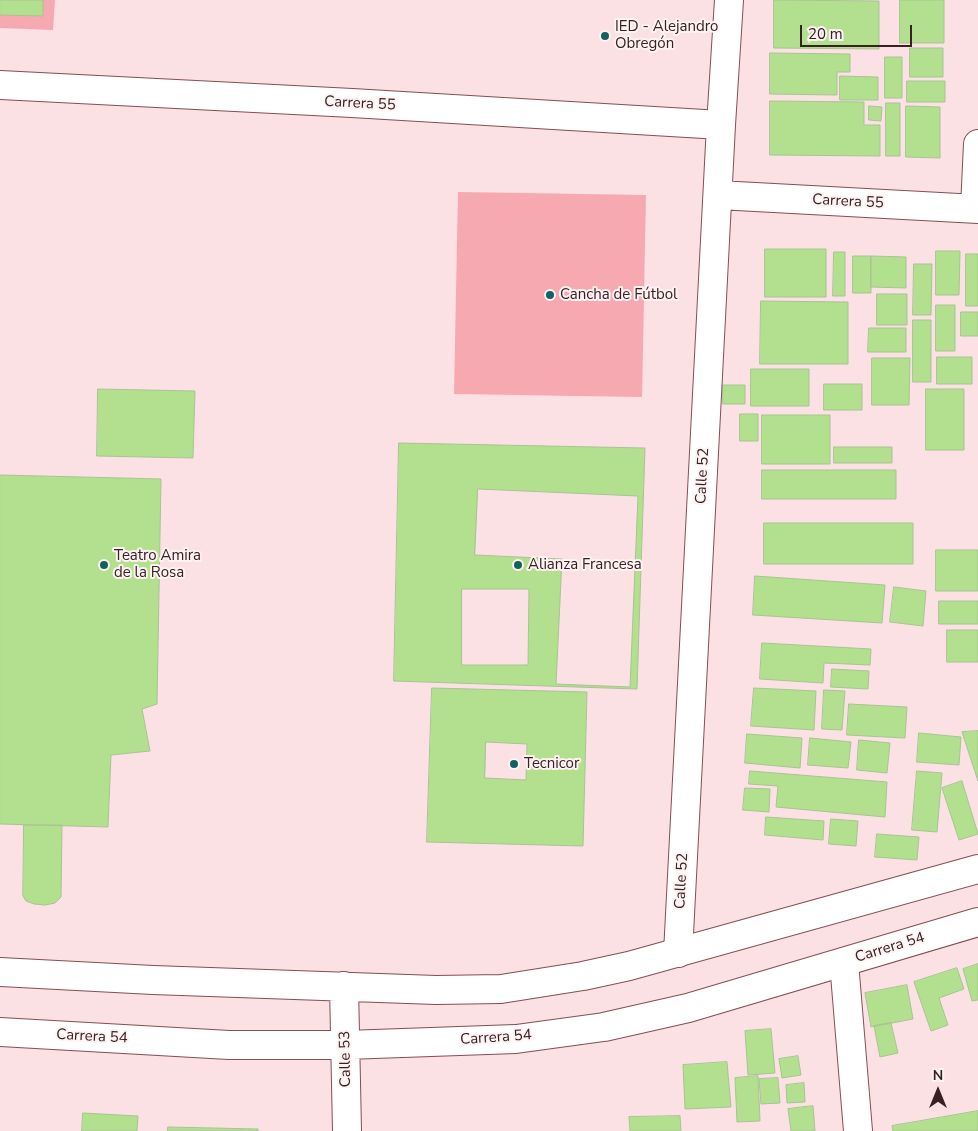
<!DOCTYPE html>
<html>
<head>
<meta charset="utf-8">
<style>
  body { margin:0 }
  #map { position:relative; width:978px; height:1131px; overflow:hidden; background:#fbe1e3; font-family:"Nunito Sans",sans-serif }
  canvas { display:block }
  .north { position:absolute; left:913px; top:1066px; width:50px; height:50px; -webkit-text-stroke:4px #fff2f3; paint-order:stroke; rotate:0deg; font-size:14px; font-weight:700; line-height:20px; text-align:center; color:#382023 }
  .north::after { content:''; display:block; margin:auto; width:18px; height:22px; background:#382023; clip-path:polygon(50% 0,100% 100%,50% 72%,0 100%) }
  .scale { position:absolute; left:800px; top:25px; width:112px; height:22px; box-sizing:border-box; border:2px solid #382023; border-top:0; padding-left:6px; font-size:15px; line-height:18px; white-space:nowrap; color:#382023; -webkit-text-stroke:4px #fff2f3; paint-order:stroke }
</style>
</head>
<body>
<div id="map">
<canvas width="978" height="1131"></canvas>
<div class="north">N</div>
<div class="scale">20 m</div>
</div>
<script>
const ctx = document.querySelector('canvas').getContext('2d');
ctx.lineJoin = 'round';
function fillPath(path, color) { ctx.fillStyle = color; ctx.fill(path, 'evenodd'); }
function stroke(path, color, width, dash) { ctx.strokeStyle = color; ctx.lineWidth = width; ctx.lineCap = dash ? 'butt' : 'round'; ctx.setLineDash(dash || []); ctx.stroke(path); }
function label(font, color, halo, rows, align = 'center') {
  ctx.font = font + ' "Nunito Sans",sans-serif'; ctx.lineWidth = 4; ctx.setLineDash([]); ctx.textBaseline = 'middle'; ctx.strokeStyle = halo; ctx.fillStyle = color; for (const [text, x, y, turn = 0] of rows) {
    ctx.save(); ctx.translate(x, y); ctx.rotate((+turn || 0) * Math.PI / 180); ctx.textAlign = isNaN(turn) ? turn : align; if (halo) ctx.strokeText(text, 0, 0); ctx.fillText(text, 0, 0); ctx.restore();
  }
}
const green = new Path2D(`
  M0,0H55L53,30L0,28Z
  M458,192L646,195L642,397L454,394Z`);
const building = new Path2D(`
  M0,0H43V16L0,15Z
  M774,0L879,1V49L774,48Z
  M900,0H944V43H900Z
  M910,48H943V77H910Z
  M770,53L850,54V72H837V95L770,94Z
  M885,57H902V98H885Z
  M840,76L878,77V100H840Z
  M907,81H945V102H907Z
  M770,101L864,102V125H880V156L770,155Z
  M886,103H900V156H886Z
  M869,106L882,107L881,121L869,120Z
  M906,106L940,107V158L906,157Z
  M765,249H826V297H765Z
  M936,251H960L959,295H936Z
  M834,252H845V296H833Z
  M966,254H978V306H966Z
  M853,256H871V293H853Z
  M871,256L906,257V288L871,287Z
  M914,264H932L931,315H913Z
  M877,294H907V325H877Z
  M761,301L848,302V364H760Z
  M936,305H955V351H936Z
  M961,312H978V336H961Z
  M913,320H931V382H913Z
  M869,328H906V352H868Z
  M937,357H972V384H937Z
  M872,358H910L909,405H872Z
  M751,369H809V406H751Z
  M824,384H862V410H824Z
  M723,385H745V404H723Z
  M98,389L195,391L193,458L97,456Z
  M926,389H964V450H926Z
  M740,414H758V441H740Z
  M762,415H830V464H762Z
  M399,443L645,448L637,689L394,681Z
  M834,447H892V463H834Z
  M762,470H896V499H762Z
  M0,475L161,479L157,704L142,709L150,751L111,755L108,827L0,824Z
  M478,489L638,496L630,687L556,684L562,559L475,555Z
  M764,523H913V564H764Z
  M936,550H978V591H936Z
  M755,576L885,585L882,623L753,615Z
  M894,587L926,591L923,626L890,622Z
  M462,589H529L528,665H462Z
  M939,601H978V624H939Z
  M947,630H978V662H947Z
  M762,643L871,649L870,665L824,663L823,683L760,679Z
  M832,669L869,671L868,689L831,687Z
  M432,688L587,692L583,846L427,842ZM486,742L527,744L526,780L485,778Z
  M754,688L816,691L814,730L751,726Z
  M824,690L845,691L842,730L822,729Z
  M849,704L907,707L905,738L847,735Z
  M978,731V781L962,732Z
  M919,733L961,737L959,765L917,762Z
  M747,734L802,738L800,768L745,763Z
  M810,738L851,742L848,768L808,765Z
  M859,740L890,743L887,773L857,770Z
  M750,771L887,782L885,817L776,807L778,786L749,784Z
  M917,771L942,773L937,832L912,830Z
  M962,781L978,834L959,840L942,788Z
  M745,788L770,789L769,812L743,810Z
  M766,817L824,821L823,840L765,835Z
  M831,819L858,821L856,846L829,844Z
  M24,825H62L61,897L55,903L45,905L34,904L26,901L23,896Z
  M877,834L919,837L917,860L875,857Z
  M978,964V1000L972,1001L963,969Z
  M957,968L964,989L939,998L948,1025L931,1031L914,982Z
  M907,985L913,1019L871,1027L865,993Z
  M891,1023L898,1053L880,1057L874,1026Z
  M771,1029L775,1073L748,1075L745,1031Z
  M798,1056L801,1075L782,1078L779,1059Z
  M727,1062L731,1107L685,1109L683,1065Z
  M758,1076L760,1121L737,1122L735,1078Z
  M778,1078L780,1103L761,1104L759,1079Z
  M804,1083L805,1102L787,1103L786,1085Z
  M813,1106L815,1131H791L788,1109Z
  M978,1111V1131H893L892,1126Z
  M83,1113L138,1116L137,1131H82Z
  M680,1116L681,1131H630L629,1117Z
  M168,1127L258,1129V1131H168Z`);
const street = new Path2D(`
  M0,85L352,103L721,125
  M718,195L978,209
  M975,208L978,144
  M678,953L721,125L729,0
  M844,962L858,1131`);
const secondary = new Path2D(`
  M0,972L153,980L436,990L501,989L583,976L629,966L978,869
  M344,986L347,1131
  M0,1032L229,1045H346L516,1039L604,1027L688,1008L978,922`);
const markers = [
  [605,36,5,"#126260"],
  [550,295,5,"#126260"],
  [104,565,5,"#126260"],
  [518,565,5,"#126260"],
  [514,764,5,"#126260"]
];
const poiNames = [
  ["IED - Alejandro",615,27],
  ["Obregón",615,44],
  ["Cancha de Fútbol",560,295],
  ["Teatro Amira",114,556],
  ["de la Rosa",114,573],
  ["Alianza Francesa",528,565],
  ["Tecnicor",524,764]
];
const streetNames = [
  ["Carrera 55",360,104,3],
  ["Carrera 55",848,202,3],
  ["Calle 52",703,476,-87],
  ["Calle 52",682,881,-87],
  ["Carrera 54",890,948,-17],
  ["Carrera 54",92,1037,3],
  ["Carrera 54",496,1038,-4],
  ["Calle 53",346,1059,-91]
];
fillPath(green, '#f7a9b2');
fillPath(building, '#b2e08f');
stroke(building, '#a8c393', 1);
stroke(street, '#834e55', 30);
stroke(secondary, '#834e55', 30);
stroke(street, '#fff', 28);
stroke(secondary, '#fff', 28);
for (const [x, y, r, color] of markers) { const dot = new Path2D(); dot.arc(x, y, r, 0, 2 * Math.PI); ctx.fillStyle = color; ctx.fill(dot); stroke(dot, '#fff2f3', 2); }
label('15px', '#382023', '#fff2f3', poiNames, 'left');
label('15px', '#382023', '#fff2f3', streetNames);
</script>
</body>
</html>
